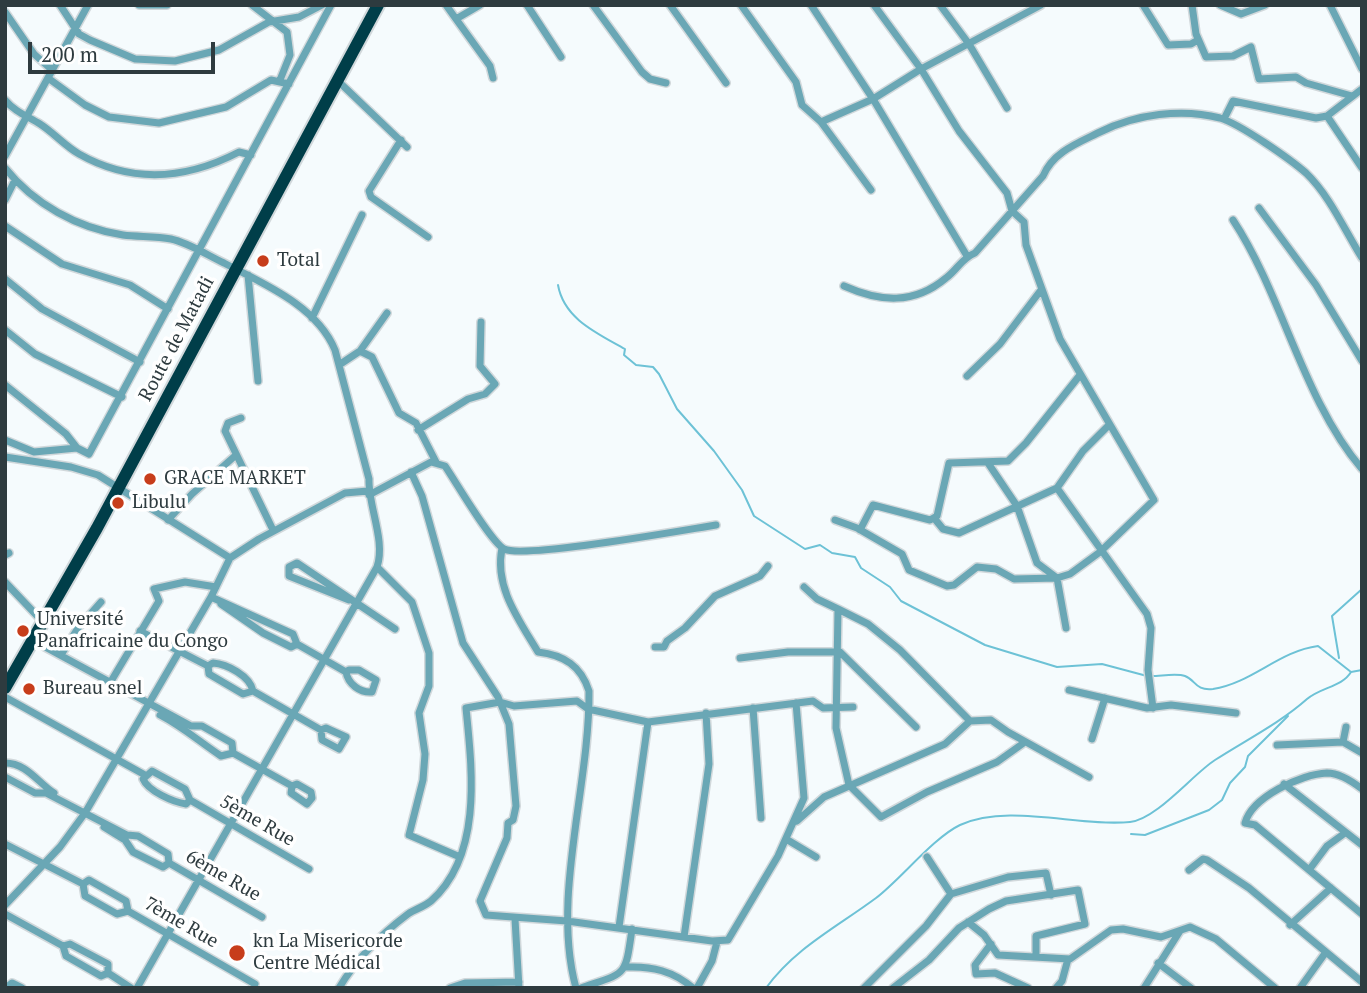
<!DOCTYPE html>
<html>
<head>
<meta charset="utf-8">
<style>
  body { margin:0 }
  #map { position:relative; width:1367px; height:993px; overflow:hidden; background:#f5fbfd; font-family:"PT Serif",serif }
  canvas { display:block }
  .frame { position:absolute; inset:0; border:7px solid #2e3b3f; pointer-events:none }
  .scale { position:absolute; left:28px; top:42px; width:187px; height:32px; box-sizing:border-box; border:4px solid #2e3b3f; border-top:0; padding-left:9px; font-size:21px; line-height:24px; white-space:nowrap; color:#2e3b3f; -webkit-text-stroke:5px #fff; paint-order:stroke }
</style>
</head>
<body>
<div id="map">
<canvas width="1367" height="993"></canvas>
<div class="frame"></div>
<div class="scale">200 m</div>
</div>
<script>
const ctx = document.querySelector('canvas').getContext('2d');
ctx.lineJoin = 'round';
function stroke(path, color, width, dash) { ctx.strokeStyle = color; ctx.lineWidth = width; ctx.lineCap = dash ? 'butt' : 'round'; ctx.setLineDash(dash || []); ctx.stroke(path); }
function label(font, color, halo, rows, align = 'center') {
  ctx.font = font + ' "PT Serif",serif'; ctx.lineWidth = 7; ctx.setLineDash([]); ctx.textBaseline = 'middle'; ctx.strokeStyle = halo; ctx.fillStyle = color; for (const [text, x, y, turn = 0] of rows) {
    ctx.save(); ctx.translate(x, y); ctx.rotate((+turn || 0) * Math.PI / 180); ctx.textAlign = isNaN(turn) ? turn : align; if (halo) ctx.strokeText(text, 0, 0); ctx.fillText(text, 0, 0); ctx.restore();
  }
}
const stream = new Path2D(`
  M558,285C564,319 597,333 625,349L624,355L636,365L653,367L659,374L677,409L714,451L742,490L754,516L805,549L820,545L832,553L855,557L861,568L890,587L901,601L985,645L1057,667L1102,664L1147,676
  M1339,658L1332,616L1362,589
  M1152,676C1161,676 1177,673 1185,676C1196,680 1195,691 1213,689C1252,683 1279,651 1318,646L1351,672
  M1131,834L1145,835L1209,810L1222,800L1230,783L1245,767L1248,756L1288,716
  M766,988C795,948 837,927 876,898C900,880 933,838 960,825C1009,803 1078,827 1130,822C1157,819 1193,774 1215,760C1246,740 1280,723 1307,699C1321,687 1342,687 1351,672L1362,670`);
const street = new Path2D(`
  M60,5L79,34L90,40L135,59L175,61L219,50L269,22L299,17L322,5
  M139,5H167
  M252,5L287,32L290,55L280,80
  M446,5L456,19L480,5
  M527,5L561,57
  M593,5L642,72L650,79L666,83
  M670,5L726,83
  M741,5L796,82L802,105L821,122L871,190
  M811,5L873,99L967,256
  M940,5L969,44L1007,108
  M1143,5L1168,45L1191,44L1198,40
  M1192,5L1196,34L1206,57L1233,56L1251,47L1259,79L1296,77L1306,83L1352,96
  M1220,5L1241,14L1265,5
  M1330,5L1362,69
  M5,12L34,54L52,70
  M456,19L490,66L493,78
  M48,78L85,105L109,117L159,123L226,107L271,80L289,84
  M338,81L407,147
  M5,100C15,112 27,116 40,124C54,133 65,146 79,154C132,184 187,179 239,152L251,155
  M1327,116L1362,168
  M1224,119L1233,101L1316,118L1327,116L1362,89
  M821,122L873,99L921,69L1041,5
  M401,140L369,191L371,197L428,237
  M5,156L88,5
  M5,168C34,204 77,228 123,235C138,237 155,236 171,239C189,243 207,255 224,263C264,284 317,306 335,350L369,479C368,506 386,541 377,567L137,988
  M5,200L15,180
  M1259,208L1316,285L1362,361
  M1233,220C1283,296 1303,400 1362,469
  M5,226L62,264L130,285L168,309
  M248,275L258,381
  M5,279L42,309L140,362
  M844,286C880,302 914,305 946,278C957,270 962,258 975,253L1043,176C1053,152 1078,143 1100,132C1136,114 1182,108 1220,118C1240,124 1290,159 1306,173C1330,196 1345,231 1362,258
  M312,318L362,215
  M5,330L35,354L122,397
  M360,351L372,357L399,413L416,423L436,462
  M339,365L360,351L387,313
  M967,376L1000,344L1041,290
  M5,385L66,434L77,448
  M241,418L228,423L225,431L273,530
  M418,430L468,399L485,394L495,384L480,366L481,322
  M5,440L34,452L77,448L89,454L331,5
  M5,457L71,467L98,475L230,558
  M988,463L1017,506L1037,563L1057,578L1066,628
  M411,472L422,496L463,643L498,697L509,724L516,806L513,820L508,823L507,838L480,901L486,915L567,921L712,941L728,940L778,856L804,798L796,703
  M1057,488L1147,614L1151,628L1148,670L1153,708
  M369,495L431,462L445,466C456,482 490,541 504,549C524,559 684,530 716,525
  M934,518L943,529L959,533L1057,488L1083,451L1109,425
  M168,520L192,494L236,455
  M835,520L857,528L902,554L909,570L947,586L954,585L977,567L996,569L1014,579L1057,578L1070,574L1100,552L1154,500L1060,339L1026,245L1024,222L1012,211L1007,193L959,131L921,69L874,5
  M860,530L873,505L930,520L937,516L949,463L1008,461L1026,443L1080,375
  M502,548C494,587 519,620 538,652C564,655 581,666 589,691C590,786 551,897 576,988
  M5,555L9,553
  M377,567L412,602L429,653V686L419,713L425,754L423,780L409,835L460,857
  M5,582L43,622
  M804,587L817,599L838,609L836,728L849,785L881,817L927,792L997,762L1025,742
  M211,597L293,634L297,644
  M349,600L289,576V567L297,563L395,629
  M221,604L263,633L291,647L297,644
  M838,609L868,624L900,650L970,721L991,720L1008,732L1089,777
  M140,631L208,666
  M34,641L191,726H202L232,743L233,753
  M297,644L346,672
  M655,647H664L667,641L685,628L715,596L760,576L768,566
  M61,655L78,628L101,602
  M740,658L788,652H840L916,727
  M213,663C227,664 250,676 253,691L243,694L209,674L208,666Z
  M349,670H359L376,680L372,692C360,693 348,684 346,672Z
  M110,683L159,601L154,589L185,582L216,587
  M1069,690L1147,708L1171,705L1236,713
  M253,691L321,730
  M5,697L145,775
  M753,708L761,818
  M160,715C183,727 200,742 221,756L233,753
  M1346,727L1343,742L1362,753
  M326,728L346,737L339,749L322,740L321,730Z
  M1092,739L1105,698
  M1277,745L1343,742
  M233,753L292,786
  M5,763C27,763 38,783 54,793
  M152,771L185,789L190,800L186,804C173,802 148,791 143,779Z
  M5,777L35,793H46L127,835L138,836L168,854L169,863
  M297,784L311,792L312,798L307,804L291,793L292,786Z
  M1284,784L1362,845
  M1362,789C1353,782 1339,773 1327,773C1301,774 1252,797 1245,823L1255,825L1362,914
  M190,800L309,869
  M797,821L824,797L945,744L970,721
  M104,827L125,840L133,852L163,867L169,863
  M786,839L816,857
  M5,844L83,884
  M927,857L951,894
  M169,863L262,917
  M1189,870L1203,859L1207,860L1249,888L1326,952L1300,988
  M1309,870L1327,846L1345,833
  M89,880L126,901L128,911L117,914L85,896L83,884Z
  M5,905L60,847L85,813L211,597L230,558L259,539L345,493L368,491
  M128,911L255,984
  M5,914L63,946
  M515,919L519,988
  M968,922L984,935L998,955L1070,959L1111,930L1123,929L1161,937L1190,927L1216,939L1275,988
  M1290,925L1331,888
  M619,927L648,722
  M684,937L709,764L706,713
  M70,944L108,964V973L101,976L66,956L63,946Z
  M991,944L975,965L976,974L995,973L1028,988
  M1326,952L1362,982
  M1158,963L1191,988
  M627,967C652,966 673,971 693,988
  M108,973L131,988
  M6,988L12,983L22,988
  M339,988C357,958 380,935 408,914C415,909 424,907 431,901C483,855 472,769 466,708L500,702L514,706L577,701L588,709L648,722L813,701L823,708L853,707
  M450,988L465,983L519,982
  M581,988C627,972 625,978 632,929
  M697,988L712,961L717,942
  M864,988L926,926L951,894L1008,877L1046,873L1051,895
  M893,988L929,960L959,928L989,909L1006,901L1078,890L1085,924L1036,936V955
  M1056,988L1062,981L1068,959
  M1144,988L1180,931`);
const highway = new Path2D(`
  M5,688L97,528L378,5`);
const markers = [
  [263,261,7,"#c73d1b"],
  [150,479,7,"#c73d1b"],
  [118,503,7,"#c73d1b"],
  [23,631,7,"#c73d1b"],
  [29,689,7,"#c73d1b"],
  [237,953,9,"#c73d1b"]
];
const poiNames = [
  ["Total",277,261],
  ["GRACE MARKET",164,479],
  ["Libulu",132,503],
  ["Université",37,620],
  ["Panafricaine du Congo",37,642],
  ["Bureau snel",43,689],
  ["kn La Misericorde",253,942],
  ["Centre Médical",253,964]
];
const streetNames = [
  ["Route de Matadi",177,339,-62],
  ["5ème Rue",257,821,30],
  ["6ème Rue",223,876,30],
  ["7ème Rue",181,923,30]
];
stroke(stream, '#6dc2d6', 2);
stroke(street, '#d1d8db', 10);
stroke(highway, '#d1d8db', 16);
stroke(street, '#6aa7b5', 7);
stroke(highway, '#003e49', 12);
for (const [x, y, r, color] of markers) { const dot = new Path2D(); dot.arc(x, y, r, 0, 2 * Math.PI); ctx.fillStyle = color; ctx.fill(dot); stroke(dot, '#fff', 2.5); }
label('19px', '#2e3b3f', '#fff', poiNames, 'left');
label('19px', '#2e3b3f', '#fff', streetNames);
</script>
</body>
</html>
